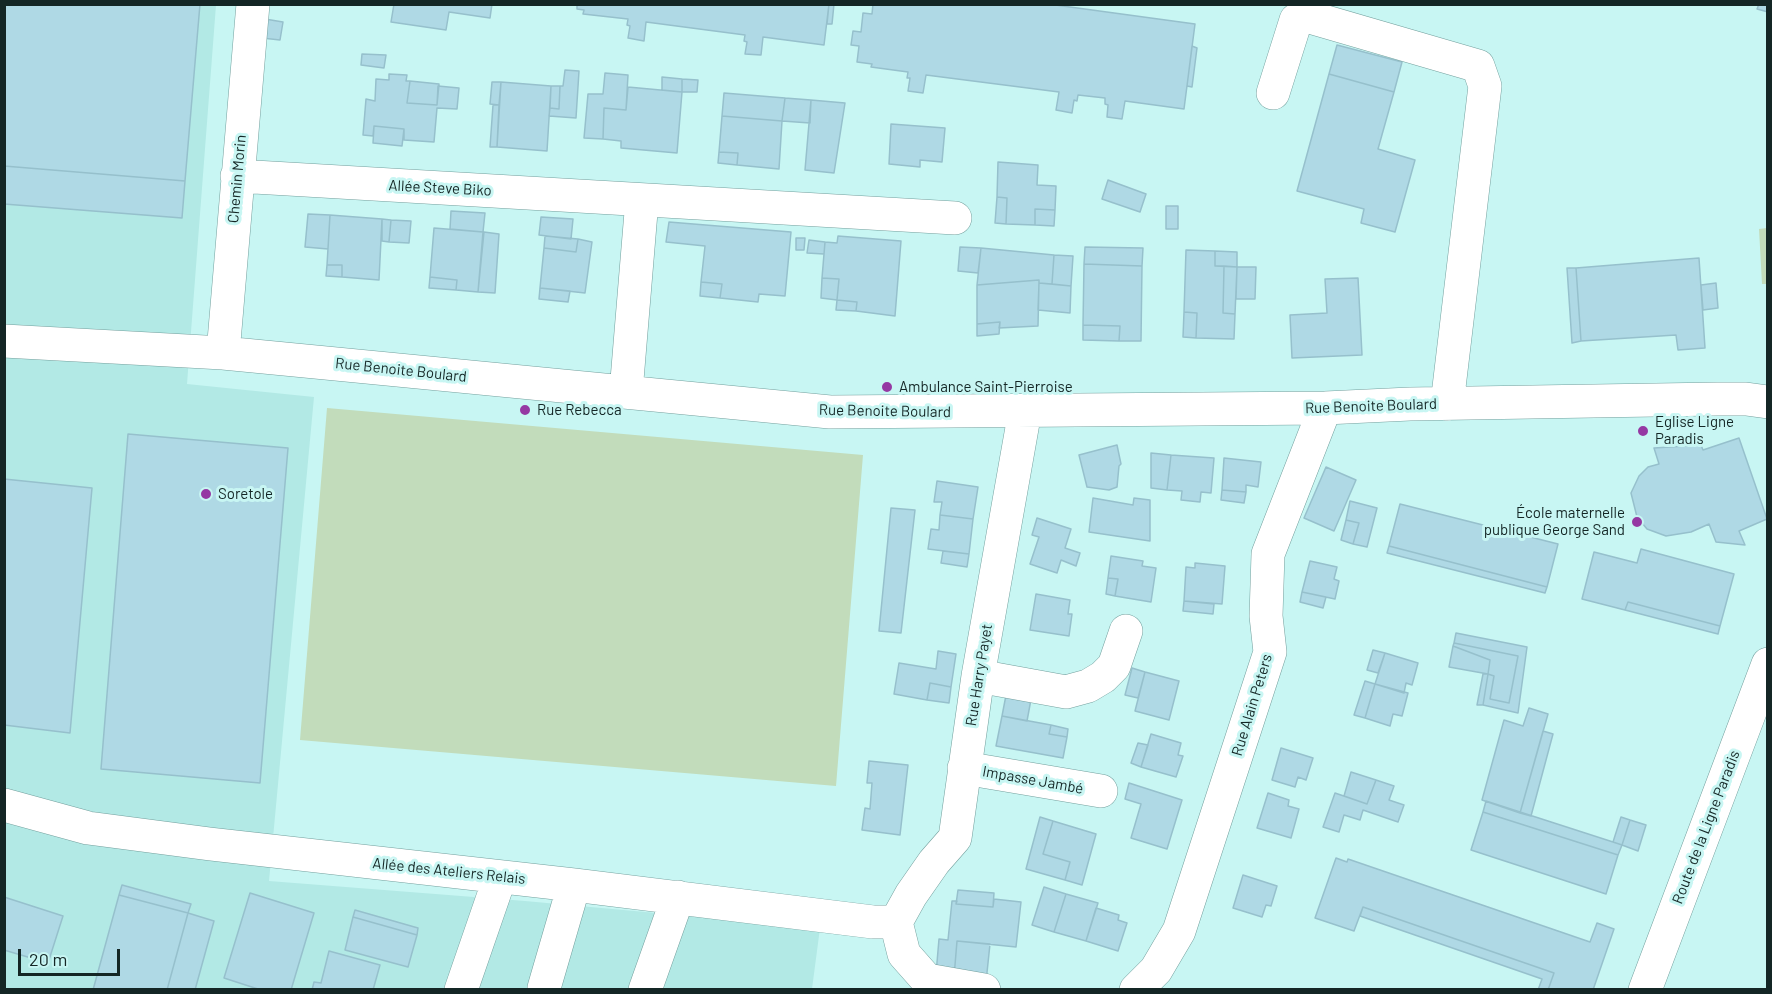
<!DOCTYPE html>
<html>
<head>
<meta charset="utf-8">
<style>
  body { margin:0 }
  #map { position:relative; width:1772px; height:994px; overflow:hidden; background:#c8f6f3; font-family:Barlow,sans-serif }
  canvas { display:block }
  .frame { position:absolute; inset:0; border:6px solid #142625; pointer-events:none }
  .scale { position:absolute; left:18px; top:949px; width:102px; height:27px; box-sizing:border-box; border:3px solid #142625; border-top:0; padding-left:8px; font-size:18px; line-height:21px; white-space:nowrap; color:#142625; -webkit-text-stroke:4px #c8f6f3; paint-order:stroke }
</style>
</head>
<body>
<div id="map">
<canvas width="1772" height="994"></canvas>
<div class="frame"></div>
<div class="scale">20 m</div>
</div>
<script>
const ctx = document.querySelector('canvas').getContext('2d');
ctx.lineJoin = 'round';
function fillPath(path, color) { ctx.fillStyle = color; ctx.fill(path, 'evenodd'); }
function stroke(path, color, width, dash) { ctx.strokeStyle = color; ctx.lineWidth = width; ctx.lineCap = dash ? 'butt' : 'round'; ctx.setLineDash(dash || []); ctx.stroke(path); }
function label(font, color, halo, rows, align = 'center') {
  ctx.font = font + ' Barlow,sans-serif'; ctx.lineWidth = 6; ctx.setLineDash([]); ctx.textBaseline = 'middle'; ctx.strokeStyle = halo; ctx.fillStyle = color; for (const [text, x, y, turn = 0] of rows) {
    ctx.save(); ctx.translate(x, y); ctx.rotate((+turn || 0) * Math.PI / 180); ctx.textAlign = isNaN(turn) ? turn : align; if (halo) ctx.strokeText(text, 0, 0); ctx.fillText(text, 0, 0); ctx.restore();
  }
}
const built = new Path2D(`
  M5,5H216L187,384L314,397L269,881L525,901L820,928L812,989L5,990Z`);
const green = new Path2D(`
  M1767,228V284H1762L1759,229Z
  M327,408L863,455L836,786L300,740Z`);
const building = new Path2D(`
  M4,4H200L185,181L4,166Z
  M394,4H492L490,18L449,12L446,30L391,22Z
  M577,4H829L824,45L763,37L761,55L745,54L747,42L744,41L745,35L646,22L644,41L628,38L630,26L627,25L628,19L583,14L584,10L577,9Z
  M829,4H834L832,24H827Z
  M873,4H1048L1195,24L1184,109L1125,101L1122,119L1107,117L1108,105L1105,104V98L1078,95L1077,101L1074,100L1072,113L1056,110L1059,92L926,75L923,93L908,91L910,78H907L908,72L871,67L872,64L857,62L859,46L851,45L853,31L861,32L863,13L872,14Z
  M1759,4H1768V12L1757,9Z
  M265,19L283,22L280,40L262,38Z
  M1337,45L1402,62L1394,92L1329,74Z
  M1192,46L1197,48L1192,87L1187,86Z
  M362,54L386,55L384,68L361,65Z
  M565,70L579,71L576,118L549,116L550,108L559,109L560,86H563Z
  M605,73L628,75L626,110L604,108L603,139L584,138L588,94H603Z
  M389,74L407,75L406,81H410L407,103L437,105L438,86L459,88L457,109L437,108L434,142L404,140V129L374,126L373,136L363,135L366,99L375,101L376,79L389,80Z
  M1329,74L1394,92L1378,149L1415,160L1395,232L1361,223L1364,209L1297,191Z
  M662,77L682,79V92L662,90Z
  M682,79L698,80L697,92H682Z
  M410,81L439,84L437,105L407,103Z
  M492,82H501L499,105L490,104Z
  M501,82L551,86L547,151L497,147Z
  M551,86H560L559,109L550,108Z
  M628,87L682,92L677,153L621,148V141L603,139L604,108L626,110Z
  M724,93L785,98L782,121L722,116Z
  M785,98L811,100L810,123L782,121Z
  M811,100L845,103L834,173L805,170Z
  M493,105H499L497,147H490Z
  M722,116L782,121L779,169L737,165L738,153L719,152Z
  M891,124L945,128L942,162L920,160V167L889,164Z
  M374,126L404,129L402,146L373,143Z
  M719,152L738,153L737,165L718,163Z
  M998,162L1038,165L1037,185L1056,186L1055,210L1035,209V225L1006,224L1007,198L997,197Z
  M4,166L185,181L182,218L4,204Z
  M1108,180L1146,194L1140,212L1102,199Z
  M997,197L1007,198L1006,224L995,223Z
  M1166,206H1178V229H1166Z
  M1035,209L1055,210L1054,226L1035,225Z
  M451,211L485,213L483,232L450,229Z
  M308,214L330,215L328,249L305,247Z
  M330,215L382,219L379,280L342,277V265H327Z
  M541,217L573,219L571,239L539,235Z
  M382,219L391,220L389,242L382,241Z
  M391,220L411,221L409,243L389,242Z
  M669,222L791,232L785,296L759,294L758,302L720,298L722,284L701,282L705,246L666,242Z
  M434,228L483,232L478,292L456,290L457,280L430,277Z
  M484,232L499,234L495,293L478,292Z
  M545,236L578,239L576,252L544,248Z
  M838,236L901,241L895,316L856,311L857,302L837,300L839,279L822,278L825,242L837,243Z
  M796,238H805L804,250H796Z
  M578,239L592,242L585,293L540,288L544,248L576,252Z
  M809,240L825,242L824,254L807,253Z
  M960,247L981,248L978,273L958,271Z
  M1085,247L1143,248L1142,266L1084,264Z
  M981,248L1054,255L1052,284L1039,283V280L977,285Z
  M1186,250L1215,251V266H1224L1223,313L1235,314L1234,339L1196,338L1197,313L1184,312Z
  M1215,251L1237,252V267L1215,266Z
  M1054,255L1073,256L1071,286L1052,284Z
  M1699,258L1705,348L1678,350L1676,335L1581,341L1576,268Z
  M1084,264L1142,266L1141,341H1119L1120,326L1083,325Z
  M327,265H342V277L326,276Z
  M1224,266L1237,267L1235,314L1223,313Z
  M1237,267H1256L1255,299H1236Z
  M1567,268H1576L1581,341L1572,343Z
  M430,277L457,280L456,290L429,288Z
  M822,278L839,279L837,300L821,298Z
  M1358,278L1362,355L1292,358L1290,315L1327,313L1325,279Z
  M1039,280L1038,326L999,328L1000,322L977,324V285Z
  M701,282L722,284L720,298L700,296Z
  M1039,283L1071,286L1070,313L1038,310Z
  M1716,283L1718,308L1703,310L1701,285Z
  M540,288L570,291L568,302L539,299Z
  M837,300L857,302L856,311L836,310Z
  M1184,312L1197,313L1196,338L1183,337Z
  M1000,322L999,334L977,336V324Z
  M1083,325L1120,326L1119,341L1083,340Z
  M128,434L288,448L260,783L101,769Z
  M1739,438L1767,519L1739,531L1745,545L1716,542L1709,524L1691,532L1666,536L1647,529L1637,517L1631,493L1639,476L1648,467L1659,464L1654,448L1701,445L1703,450Z
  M1117,445L1121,464L1119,466L1117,487L1109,490L1087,487L1079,455Z
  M1151,453L1171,455L1167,490L1151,488Z
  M1171,455L1214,458L1211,493L1201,492L1200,502L1181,500L1182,491L1167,490Z
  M1224,458L1261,462L1258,487L1246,485V492L1222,490Z
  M1326,467L1356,480L1334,531L1304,518Z
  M4,479L92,488L70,733L4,725Z
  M937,481L978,487L973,519L940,515L942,502H934Z
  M1222,490L1246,492L1244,503L1221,500Z
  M1093,498L1133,505L1134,498L1150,500V541L1089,532Z
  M1350,501L1377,508L1367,547L1353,544L1359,523L1346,520Z
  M1400,504L1558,544L1547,587L1389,546Z
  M891,508L915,510L901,633L879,631Z
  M940,515L973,519L969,554L928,549L931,529L939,530Z
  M1037,518L1071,529L1065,548L1080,553L1076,566L1061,560L1057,573L1030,564L1039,537L1032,535Z
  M1346,520L1359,523L1353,544L1341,540Z
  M1389,546L1547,587L1545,593L1387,553Z
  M1641,549L1734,574L1720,626L1628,602L1625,610L1582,599L1594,552L1637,563Z
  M943,551L969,554L967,567L941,563Z
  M1111,556L1143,561L1142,566L1156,568L1151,602L1115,596L1118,579L1108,578Z
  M1310,561L1337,567L1334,579L1339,581L1335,599L1302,592Z
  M1195,563L1225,566L1222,604L1184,601L1186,567L1195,568Z
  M1108,578L1118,579L1115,596L1106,594Z
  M1302,592L1326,597L1323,608L1300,602Z
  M1036,594L1070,600L1068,614H1072L1069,636L1030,630Z
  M1184,601L1214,604L1213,614L1183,611Z
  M1628,602L1720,626L1718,634L1625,610Z
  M1456,633L1527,647L1518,713L1483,705L1488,674L1494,676L1490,699L1509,703L1518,656L1454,643Z
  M1454,643L1518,656L1509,703L1490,699L1494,676L1488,674L1490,660L1453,646Z
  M1453,646L1490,660L1488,674L1449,667Z
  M1373,650L1385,653L1378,673L1367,670Z
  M938,651L956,654L951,687L930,683L927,700L894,694L899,663L936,669Z
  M1385,653L1418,663L1412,685L1406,683L1404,693L1375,684Z
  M1132,668L1145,672L1138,698L1125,695Z
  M1145,672L1179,681L1169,720L1135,711Z
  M1483,674H1488L1483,705H1477Z
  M1365,681L1375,684L1365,718L1354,715Z
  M930,683L951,687L949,703L927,700Z
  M1375,684L1408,693L1402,716L1393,714L1390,726L1365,718Z
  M1007,690L1032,694L1027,721L1002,716Z
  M1529,708L1548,714L1520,813L1482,800L1504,720L1523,726Z
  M1002,716L1051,725L1049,734L1067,737L1063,758L996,746Z
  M1051,725L1068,729L1067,737L1049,734Z
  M1543,731L1553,734L1531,816L1520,813Z
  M1151,734L1181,743L1178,755L1183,756L1176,777L1141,767Z
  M1138,743L1148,745L1141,767L1131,763Z
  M1281,748L1313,758L1306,780L1298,777L1295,787L1272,780Z
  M869,761L908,765L900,835L862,830L865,808L870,809L872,783H867Z
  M1351,772L1376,780L1367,804L1344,796Z
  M1376,780L1394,786L1389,800L1404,805L1398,822L1363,810L1360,820L1344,815L1339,832L1323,827L1335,793L1367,804Z
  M1129,783L1182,800L1167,849L1131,838L1141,804L1125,799Z
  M1268,793L1289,800L1288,806L1299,809L1291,838L1257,828Z
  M1486,801L1613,842L1622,845L1618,855L1483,812Z
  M1483,812L1618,855L1606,894L1471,850Z
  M1040,817L1053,821L1043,854L1070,862L1065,880L1026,869Z
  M1621,817L1630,820L1622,845L1613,842Z
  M1630,820L1646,825L1638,851L1622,845Z
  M1053,821L1096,834L1082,885L1065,880L1070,862L1043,854Z
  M1336,858L1347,862L1348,859L1590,942L1597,923L1614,929L1593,990H1548L1554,973L1363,907L1354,931L1315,918Z
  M1243,875L1277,886L1271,906L1266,905L1262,917L1233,908Z
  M122,885L191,904L188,913L119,895Z
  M1044,887L1066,894L1054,932L1032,925Z
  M958,890L994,893L993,907L956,904Z
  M250,893L314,913L291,990H261L224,978Z
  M1066,894L1098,903L1086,941L1054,932Z
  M119,895L188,913L167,990H93Z
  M4,897L63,916L48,963L4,950Z
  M994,899L1021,902L1016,947L957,941L954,977L936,974L939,939L948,940L952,901H957L956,904L993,907Z
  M1363,907L1554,973L1548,990H1538L1542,979L1360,916Z
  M1096,908L1119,915L1118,920L1127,923L1118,951L1086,941Z
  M355,910L418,928L417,935L353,917Z
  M188,913L214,921L195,990H167Z
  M353,917L417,935L408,967L345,950Z
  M957,941L990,944L986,982L954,977Z
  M329,951L380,965L373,990H312L314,982L321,983Z`);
const minor = new Path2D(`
  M1273,93L1296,20L1306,16L1478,66L1485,86L1447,404
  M237,176L955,218
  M4,341L223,353L830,412L1325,408L1410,404L1717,399H1746L1768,402
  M223,353L253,4
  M626,392L642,200
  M978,676L1066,692L1088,686L1103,677L1114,666L1126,631
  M964,768L1101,791
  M4,805L88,828L210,844L574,885L873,922H896
  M896,922L911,895L934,862L955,838L978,676L1025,411
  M896,922L904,954L927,980L984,990
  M544,988L574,885
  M461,990L500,877
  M645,990L678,897
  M1136,990L1156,970L1179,931L1270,652L1266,616L1268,554L1325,408`);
const major = new Path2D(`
  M1645,990L1768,664`);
const markers = [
  [887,387,6,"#9538a3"],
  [525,410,6,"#9538a3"],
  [1643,431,6,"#9538a3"],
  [206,494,6,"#9538a3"],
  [1637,522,6,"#9538a3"]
];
const streetNames = [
  ["Chemin Morin",237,179,-85],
  ["Allée Steve Biko",440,188,3],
  ["Rue Benoite Boulard",401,370,6],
  ["Rue Benoite Boulard",1371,406,-2],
  ["Rue Benoite Boulard",885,411,1],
  ["Rue Harry Payet",979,675,-81],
  ["Rue Alain Peters",1252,705,-73],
  ["Impasse Jambé",1033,780,10],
  ["Route de la Ligne Paradis",1706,827,-69],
  ["Allée des Ateliers Relais",449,871,6]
];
const poiNames = [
  ["Ambulance Saint-Pierroise",899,387],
  ["Rue Rebecca",537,410],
  ["Eglise Ligne",1655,422],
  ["Paradis",1655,439],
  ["Soretole",218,494],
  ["École maternelle",1625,513,"right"],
  ["publique George Sand",1625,530,"right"]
];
fillPath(built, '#b2e9e5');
fillPath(green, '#c2dcbb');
fillPath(building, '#afd9e5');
stroke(building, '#96c0cc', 1.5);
stroke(minor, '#74a09e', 34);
stroke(major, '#74a09e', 34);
stroke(minor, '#fff', 33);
stroke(major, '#fff', 33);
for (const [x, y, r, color] of markers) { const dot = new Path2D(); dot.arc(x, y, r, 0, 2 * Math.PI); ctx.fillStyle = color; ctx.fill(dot); stroke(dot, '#c8f6f3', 2); }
label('15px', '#142625', '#c8f6f3', streetNames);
label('15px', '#142625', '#c8f6f3', poiNames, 'left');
</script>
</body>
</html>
